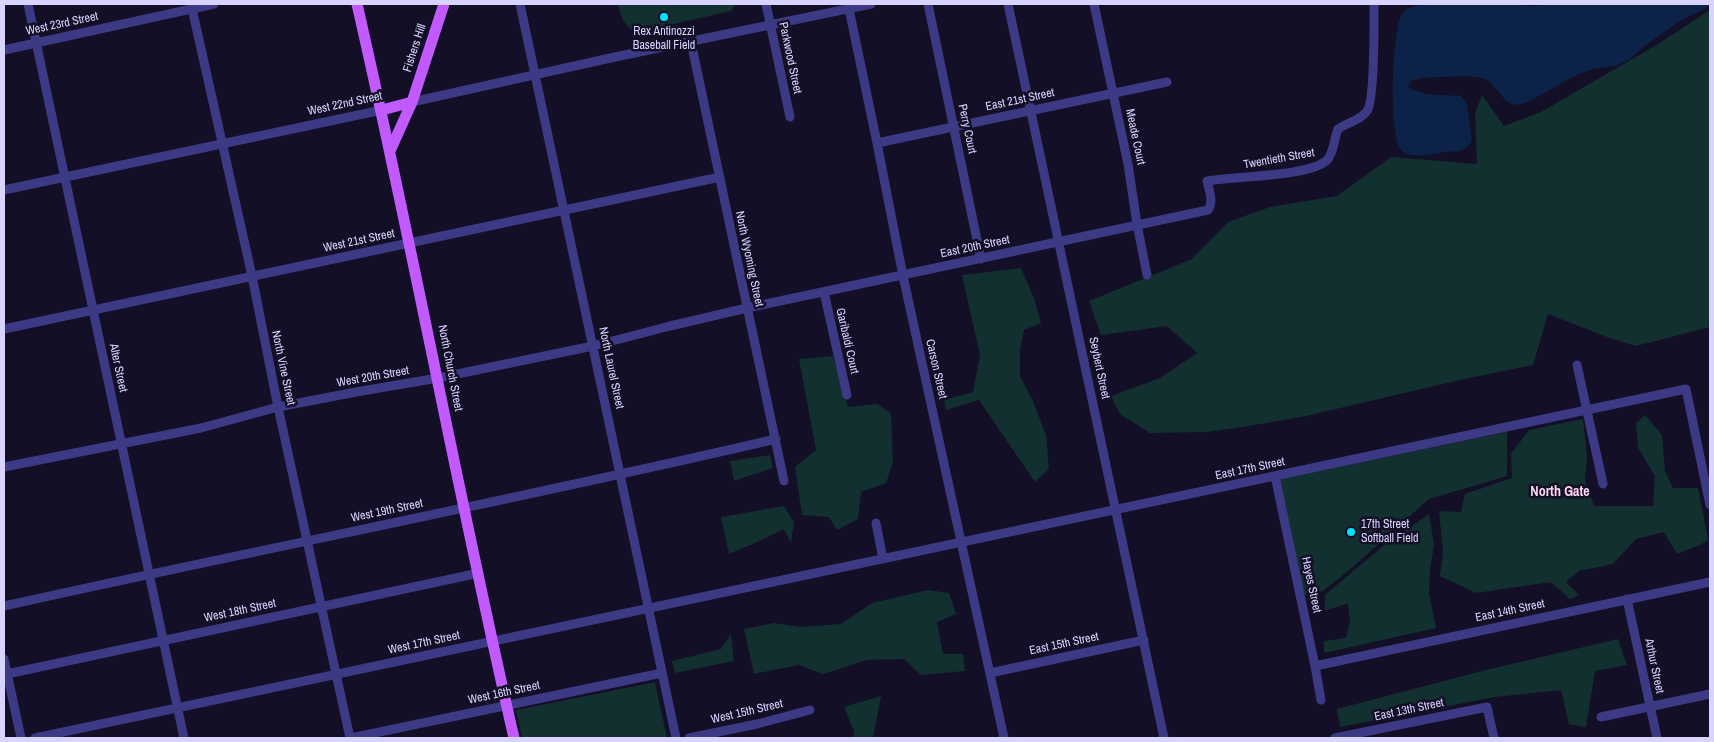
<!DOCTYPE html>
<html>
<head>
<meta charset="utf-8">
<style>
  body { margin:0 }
  #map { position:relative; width:1714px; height:742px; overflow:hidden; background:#130f26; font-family:"Archivo Narrow",sans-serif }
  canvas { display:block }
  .frame { position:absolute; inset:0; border:5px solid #d9d4ff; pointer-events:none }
</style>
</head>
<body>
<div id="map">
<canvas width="1714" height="742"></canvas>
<div class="frame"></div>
</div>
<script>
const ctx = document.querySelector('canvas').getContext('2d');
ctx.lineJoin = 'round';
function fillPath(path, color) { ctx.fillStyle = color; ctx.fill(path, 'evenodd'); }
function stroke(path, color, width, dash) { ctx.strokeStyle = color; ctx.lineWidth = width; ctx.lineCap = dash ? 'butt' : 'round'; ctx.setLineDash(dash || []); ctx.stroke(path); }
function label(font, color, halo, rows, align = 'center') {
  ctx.font = font + ' "Archivo Narrow",sans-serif'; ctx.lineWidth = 5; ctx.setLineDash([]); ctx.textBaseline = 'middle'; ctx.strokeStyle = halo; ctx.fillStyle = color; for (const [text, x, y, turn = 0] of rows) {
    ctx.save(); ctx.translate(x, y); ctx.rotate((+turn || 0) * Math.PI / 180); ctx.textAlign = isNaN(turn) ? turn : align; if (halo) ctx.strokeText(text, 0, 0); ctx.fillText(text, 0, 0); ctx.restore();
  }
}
const green = new Path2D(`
  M617,4H736L731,11L634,33L624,22Z
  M1710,10V327L1636,346L1607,337L1548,314L1533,365L1460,380L1306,416L1243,427L1206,432L1150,433L1120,414L1111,396L1160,378L1197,353L1167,326L1101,335L1089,301L1192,259L1228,222L1270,207L1337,196L1391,157L1477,164L1475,113L1482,95L1504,126L1541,112L1658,44Z
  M1021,268L1034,298L1041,323L1024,330L1020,349V376L1032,399L1046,435L1049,469L1035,482L979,400L946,410L944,400L973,392L980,355L962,275Z
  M833,356L848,407L877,404L891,413L893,463L886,483L861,492L858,519L837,530L829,517L802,515L795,467L816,450L799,359Z
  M1645,415L1662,435L1665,471L1673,488H1698L1708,539L1702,544L1677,554L1664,532L1636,539L1613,564L1579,571L1566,582L1579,595L1570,599L1551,582L1476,593L1440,576L1443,552L1439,511L1461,512L1465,494L1512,478L1511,454L1529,430L1583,419L1587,457L1585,481L1594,506H1653L1655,476L1638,448L1636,423Z
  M1507,432V476L1429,499L1354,566L1323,591L1304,595L1280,479Z
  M770,455L773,468L734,481L730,461Z
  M784,506L794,522L791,543L784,529L757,542L729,554L721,517Z
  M1429,514L1434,545L1430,570L1429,593L1436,628L1324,653V641L1346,638L1350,622L1348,603L1325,611V595L1383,546Z
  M928,590L949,593L956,614L937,622L943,654H963L965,671L921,675L904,659L867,660L823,674L799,665L754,674L744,629L774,623L801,627L841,624L872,603Z
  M731,634L734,661L675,673L672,661L721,649Z
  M1618,639L1627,665L1595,671L1586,727L1569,724L1561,690L1495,697L1340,727L1337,709L1486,670Z
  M655,682L667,738H522L516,710Z
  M881,696L873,738H854V731L844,707Z`);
const water = new Path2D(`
  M1432,4H1514L1532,6L1551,4H1710V6L1682,20L1667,30L1646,45L1629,60L1615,66L1593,69L1577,75L1526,103L1514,105L1506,101L1490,82L1482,78L1465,76L1423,78L1412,80L1408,86C1416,96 1448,95 1461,96L1467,103L1472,140C1468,151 1458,151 1447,152C1435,153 1412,160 1402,151C1388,137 1392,34 1401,16C1406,5 1422,5 1432,4Z`);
const minor = new Path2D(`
  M28,4L184,738
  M191,4L252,276L278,407L350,738
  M520,4L676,738
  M766,4L790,117
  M848,4L877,143L903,276L1004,738
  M928,4L981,259
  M1008,4L1164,738
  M1094,4L1128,164L1137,224L1147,275
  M691,42L784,481
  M4,50L214,4
  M412,102L615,57L871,4
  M877,143L1167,82
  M4,190L382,110
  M824,292L847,395
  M4,329L720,177
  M1577,365L1603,484
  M4,467L201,428L278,407L356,392L438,378L593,346L670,326L747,308L1208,210C1214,202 1209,190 1207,181C1232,176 1313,177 1328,159C1334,151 1334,139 1338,129C1347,122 1360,121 1367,111C1375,100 1374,22 1374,4
  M1275,476L1315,666L1321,700
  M876,523L883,559
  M1627,599L1657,738
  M4,606C261,549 519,499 776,439
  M4,659L21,738
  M1315,666L1710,582
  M990,673L1144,640
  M7,674L479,573
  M1601,717L1710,694
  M35,738L1686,389L1710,505
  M351,738L662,673
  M689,738L757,724L810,710
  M1335,738L1487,707L1494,738`);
const major = new Path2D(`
  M357,4C413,248 458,494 514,738
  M382,110L412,102
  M390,151L412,102L444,4`);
const markers = [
  [664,17,5,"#00e5ff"],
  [1351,532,5,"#00e5ff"]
];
const streetNames = [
  ["West 23rd Street",62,24,-12],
  ["Fishers Hill",415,48,-72],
  ["Parkwood Street",790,58,78],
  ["East 21st Street",1020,100,-12],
  ["West 22nd Street",345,104,-12],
  ["Perry Court",967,129,78],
  ["Meade Court",1135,137,78],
  ["Twentieth Street",1279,159,-10],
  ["West 21st Street",359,241,-12],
  ["East 20th Street",975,247,-12],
  ["North Wyoming Street",749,259,78],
  ["Garibaldi Court",847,341,77],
  ["Alter Street",118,368,78],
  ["North Vine Street",283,368,78],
  ["North Church Street",450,368,79],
  ["North Laurel Street",611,368,78],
  ["Seybert Street",1099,368,78],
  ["Carson Street",936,369,77],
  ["West 20th Street",373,377,-10],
  ["East 17th Street",1250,469,-12],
  ["West 19th Street",387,511,-12],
  ["Hayes Street",1311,585,78],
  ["West 18th Street",240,611,-12],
  ["East 14th Street",1510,611,-12],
  ["West 17th Street",424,643,-12],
  ["East 15th Street",1064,644,-12],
  ["Arthur Street",1654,666,78],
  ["West 16th Street",504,693,-12],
  ["East 13th Street",1409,710,-12],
  ["West 15th Street",747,712,-13]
];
const poiNames = [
  ["Rex Antinozzi",664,32],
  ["Baseball Field",664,46],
  ["17th Street",1361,525,"left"],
  ["Softball Field",1361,539,"left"]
];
const neighbourhoodNames = [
  ["North Gate",1560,492]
];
fillPath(green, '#12302f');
fillPath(water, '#0c2248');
stroke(minor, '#3d3a85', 9);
stroke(major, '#c25bff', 11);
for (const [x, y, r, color] of markers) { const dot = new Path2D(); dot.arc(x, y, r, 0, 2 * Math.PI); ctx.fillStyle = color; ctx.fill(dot); stroke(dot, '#130f26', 2); }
label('12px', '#d9d4ff', '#130f26', streetNames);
label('12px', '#d9d4ff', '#130f26', poiNames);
label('bold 14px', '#ffd6f0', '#130f26', neighbourhoodNames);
</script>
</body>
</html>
